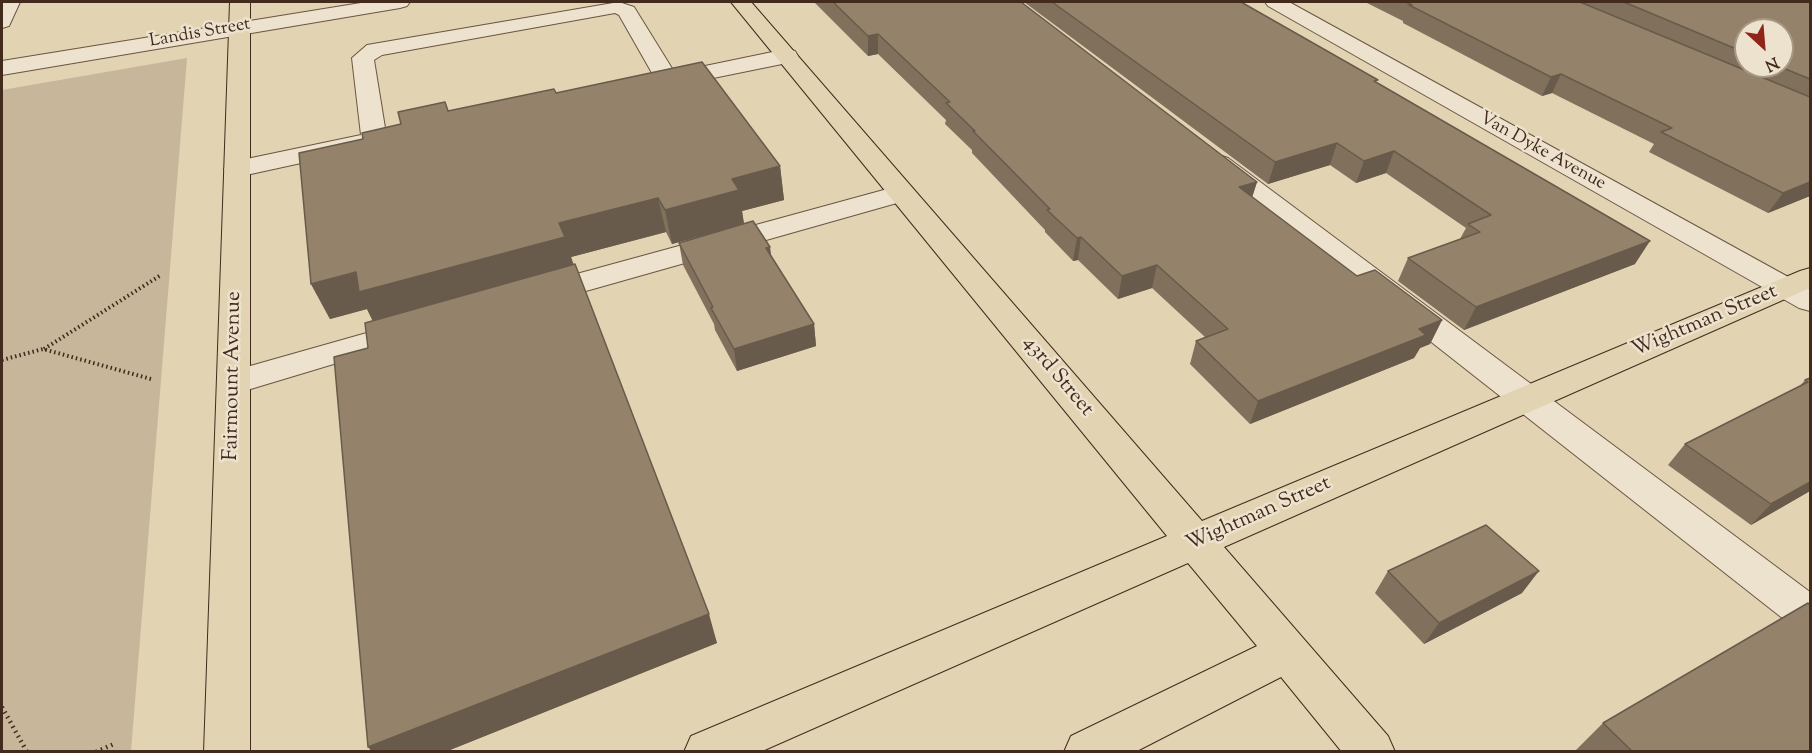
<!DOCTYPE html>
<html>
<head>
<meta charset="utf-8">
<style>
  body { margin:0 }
  #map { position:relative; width:1812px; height:753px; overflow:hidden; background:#e2d3b3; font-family:"Sorts Mill Goudy",serif }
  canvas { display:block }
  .frame { position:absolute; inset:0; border:3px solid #422b1d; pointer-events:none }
  .north { position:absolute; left:1734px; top:18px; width:60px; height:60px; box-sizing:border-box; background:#ece2ce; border:2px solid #a89987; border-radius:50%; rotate:154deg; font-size:16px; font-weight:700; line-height:24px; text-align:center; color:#422b1d }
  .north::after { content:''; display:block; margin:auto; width:21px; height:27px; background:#8f2418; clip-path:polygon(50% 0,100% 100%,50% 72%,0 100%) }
</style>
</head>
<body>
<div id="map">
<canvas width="1812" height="753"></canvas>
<div class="frame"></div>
<div class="north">N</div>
</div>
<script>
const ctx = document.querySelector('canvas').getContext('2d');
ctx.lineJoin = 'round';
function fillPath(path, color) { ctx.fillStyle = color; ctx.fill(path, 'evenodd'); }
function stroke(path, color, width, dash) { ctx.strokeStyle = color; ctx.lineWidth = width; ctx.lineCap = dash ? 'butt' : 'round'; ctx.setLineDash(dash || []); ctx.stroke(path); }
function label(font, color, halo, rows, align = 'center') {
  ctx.font = font + ' "Sorts Mill Goudy",serif'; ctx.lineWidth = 5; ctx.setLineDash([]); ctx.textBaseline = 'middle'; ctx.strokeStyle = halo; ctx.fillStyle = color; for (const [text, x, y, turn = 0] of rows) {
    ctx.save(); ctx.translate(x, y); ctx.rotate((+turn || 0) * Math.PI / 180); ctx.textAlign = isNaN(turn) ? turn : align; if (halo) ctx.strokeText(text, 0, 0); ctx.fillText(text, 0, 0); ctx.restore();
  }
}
const green = new Path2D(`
  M187,58L131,751H2V90Z`);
const pathFar1 = new Path2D(`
  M44,349L161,275
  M2,360L43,349L151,379`);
const path = new Path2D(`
  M2,707L27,752
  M96,752L114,744`);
const minor = new Path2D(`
  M2,2H20L9,26L2,28Z
  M367,2H410L407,6L400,8L2,75V61Z
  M619,2L634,7L673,70L676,72L787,49L795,51L798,56L795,61L787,63L674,86L656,80L619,15L615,13L382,55L374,60L386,134L379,146L237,177L228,174L224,169L228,164L237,161L361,135L352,58L367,45Z
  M1265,2H1289L1810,289V311L1799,308L1268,6Z
  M1219,155L1228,158L1810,592V633L1795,628L1210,168L1206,163L1210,158Z
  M902,185L911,187L915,193L911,199L540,304L529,301L525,294L529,287Z
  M409,321L420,324L425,331L420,338L234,394L222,390L217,382L222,374Z`);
const major = new Path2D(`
  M230,2H250V752H204Z
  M731,2H751L1202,521L1800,271L1810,268V288L1224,547L1388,736L1395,752H1342L1281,677L1135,752H1064L1071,736L1257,646L1188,563L760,752H684L691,736L1167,536Z`);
const wall = new Path2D(`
  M814,2H1021L1257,182L1252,197L1357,276L1442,320L1430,344L1420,348L1414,358L1250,424L1190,364L1196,341L1205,337L1152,288L1118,299L1078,260L1073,261L1045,232V230L972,153V150L945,124L946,120L878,54L868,56Z
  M1024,2H1241L1377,83L1635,264L1464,330L1398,281L1408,258L1460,239L1466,228L1386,173L1356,183L1330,165L1268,184Z
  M1365,2H1810V196L1768,213L1649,152L1654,144L1552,93L1542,96L1403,23V21ZM1746,30L1782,66H1746Z
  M556,93L780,166L784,200L742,211L744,224L672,244L666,232L571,257L717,643L445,752H372L368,348L373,321L367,309L330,319L311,284L401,124L449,111Z
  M679,243L771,257L814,324L816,346L737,371L715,330L714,324L683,265Z
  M1810,378V491L1751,525L1668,465L1685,444L1799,387L1805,380Z
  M1388,571L1522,593L1424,644L1375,593Z
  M1603,723L1810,752H1574Z`);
const shadedWall = new Path2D(`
  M878,34V54L868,56V36Z
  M1561,74L1552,93L1542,96L1551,77Z
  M1337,143L1330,165L1268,184L1275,162Z
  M1394,151L1386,173L1356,183L1364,161Z
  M780,166L784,200L742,211L744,224L672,244L665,210L732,179Z
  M1257,182L1250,204L1239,187Z
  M1810,182V196L1768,213L1783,193Z
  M658,198L666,232L571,257L575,272L376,328L367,309L330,319L311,284Z
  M1081,237L1078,260L1073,261L1077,238Z
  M1650,241L1635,264L1464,330L1476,307Z
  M770,247L773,269L766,248Z
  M1157,265L1152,288L1118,299L1122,276Z
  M1442,320L1430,344L1420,348L1414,358L1250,424L1258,401L1419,329Z
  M814,324L816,346L737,371L734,349Z
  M1810,482V491L1751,525L1771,504Z
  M1539,571L1522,593L1424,644L1439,623Z
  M709,614L717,643L445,752H372L368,747Z`);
const building = new Path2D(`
  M833,2H1021L1257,182L1239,187L1357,276L1375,270L1442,320L1419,329L1426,335L1258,401L1196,341L1228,329L1157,265L1122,276L1081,237L1077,238L1047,210L1050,209L973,131H975L946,103L950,102L878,34L868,36Z
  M1052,2H1241L1378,80L1374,81L1650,241L1476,307L1408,258L1480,232L1468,224L1491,215L1394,151L1364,161L1337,143L1275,162Z
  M1406,2H1580L1810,97V182L1783,193L1661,132L1672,128L1561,74L1551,77L1409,5H1412Z
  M1624,2H1810V79L1778,66H1782V30H1746V53Z
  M702,62L780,166L732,179L739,190L665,210L658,198L559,223L565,237L359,292L356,272L311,284L299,153L363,139L362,133L401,124L398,112L445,102L448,111L554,89L556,93Z
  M753,221L770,247L766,248L814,324L734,349L711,308L713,307L679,243Z
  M575,264L709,614L368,747L334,357L368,348L365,323Z
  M1810,378V482L1771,504L1685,444L1808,382L1805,380Z
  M1486,525L1539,571L1439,623L1388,571Z
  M1808,603L1810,605V752H1633L1603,723Z`);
const farStreetnames = [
  ["Landis Street",200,34,-10],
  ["Van Dyke Avenue",1542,152,29]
];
const streetNames = [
  ["Wightman Street",1705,322,-23],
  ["Fairmount Avenue",234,376,-89],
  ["43rd Street",1057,377,50],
  ["Wightman Street",1259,515,-24]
];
fillPath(green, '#c7b69a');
stroke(minor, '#6a5542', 2);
stroke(major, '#422b1d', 2);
stroke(pathFar1, '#422b1d', 4, [1.5, 3]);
stroke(path, '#422b1d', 4.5, [1.5, 4]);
fillPath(minor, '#ece2ce');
fillPath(major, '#e2d3b3');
fillPath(wall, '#80705c');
fillPath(shadedWall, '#685b4b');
fillPath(building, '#95826b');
stroke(building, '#685b4b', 1.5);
label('18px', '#422b1d', '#ece2ce', farStreetnames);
label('21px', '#422b1d', '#ece2ce', streetNames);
</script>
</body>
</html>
